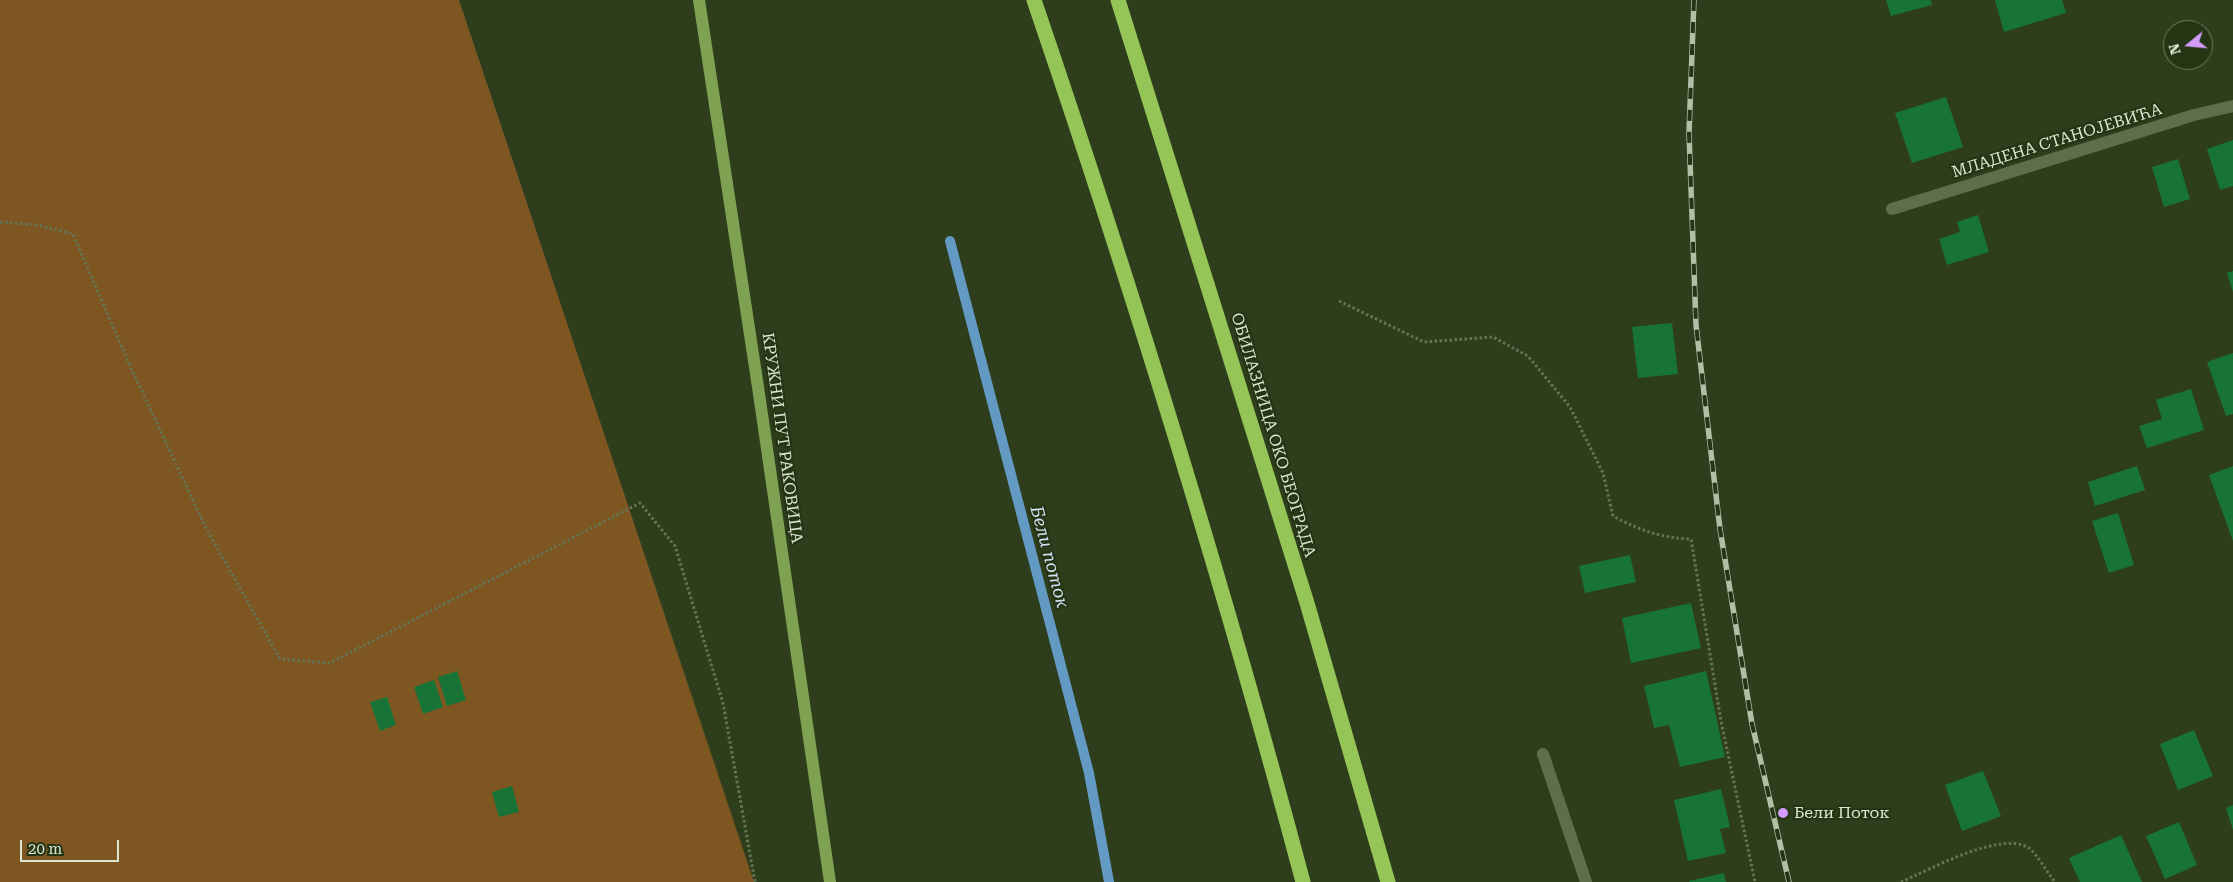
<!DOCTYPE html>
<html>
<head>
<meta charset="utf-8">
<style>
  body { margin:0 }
  #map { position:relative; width:2233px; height:882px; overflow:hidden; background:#2e3e1c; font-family:"Roboto Serif",serif }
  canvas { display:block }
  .north { position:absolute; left:2163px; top:20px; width:50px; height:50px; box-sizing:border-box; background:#253412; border:1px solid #6e7b5f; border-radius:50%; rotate:253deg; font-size:14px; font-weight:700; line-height:20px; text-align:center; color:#dce6d2 }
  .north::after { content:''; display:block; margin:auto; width:18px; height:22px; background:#d39cfc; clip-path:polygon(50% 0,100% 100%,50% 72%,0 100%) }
  .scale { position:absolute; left:20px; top:840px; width:99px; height:22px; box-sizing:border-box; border:2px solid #dce6d2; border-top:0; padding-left:6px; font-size:15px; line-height:18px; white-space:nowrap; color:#dce6d2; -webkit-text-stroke:4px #253412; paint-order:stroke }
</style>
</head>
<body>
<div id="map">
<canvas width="2233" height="882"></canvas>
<div class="north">N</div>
<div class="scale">20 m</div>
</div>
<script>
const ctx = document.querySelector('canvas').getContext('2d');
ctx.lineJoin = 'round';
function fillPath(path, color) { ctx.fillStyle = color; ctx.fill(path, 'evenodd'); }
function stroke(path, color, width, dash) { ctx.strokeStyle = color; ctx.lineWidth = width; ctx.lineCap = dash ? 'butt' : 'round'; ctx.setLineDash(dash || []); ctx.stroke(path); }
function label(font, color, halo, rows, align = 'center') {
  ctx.font = font + ' "Roboto Serif",serif'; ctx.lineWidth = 4.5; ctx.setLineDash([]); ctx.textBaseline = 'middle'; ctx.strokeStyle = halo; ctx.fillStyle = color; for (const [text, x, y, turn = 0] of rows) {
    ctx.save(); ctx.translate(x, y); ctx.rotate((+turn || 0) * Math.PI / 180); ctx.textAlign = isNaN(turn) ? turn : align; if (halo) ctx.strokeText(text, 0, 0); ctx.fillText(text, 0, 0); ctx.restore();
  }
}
const green = new Path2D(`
  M0,0H459L754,882H0Z`);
const stream = new Path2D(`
  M950,241L1089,773L1109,882`);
const building = new Path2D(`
  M1886,0H1931L1932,5L1891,16Z
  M1995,0H2062L2066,13L2004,32Z
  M1946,97L1963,147L1912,163L1895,113Z
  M2233,140V186L2220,190L2207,149Z
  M2178,159L2190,199L2164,207L2152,167Z
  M1978,215L1989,252L1947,265L1939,239L1960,232L1957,222Z
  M2233,271V292L2227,273Z
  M1672,323L1678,374L1638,378L1632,327Z
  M2233,353V414L2226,416L2207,362Z
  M2191,389L2204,430L2147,448L2139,426L2162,419L2156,400Z
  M2137,466L2145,490L2095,506L2088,482Z
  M2233,466V541L2209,475Z
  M2118,513L2134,565L2109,573L2092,521Z
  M1630,555L1636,582L1585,593L1579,566Z
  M1691,603L1701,648L1631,663L1622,618Z
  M457,671L466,700L447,706L438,677Z
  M1706,671L1725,757L1680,767L1669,725L1654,728L1644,686Z
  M434,680L443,707L423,714L414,687Z
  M387,697L396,725L380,731L370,702Z
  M2194,730L2213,776L2178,790L2160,744Z
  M1983,771L2001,816L1962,831L1945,785Z
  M512,786L519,812L499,817L492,792Z
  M1721,789L1730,827L1720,829L1726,853L1688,861L1674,800Z
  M2233,805V830L2226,808Z
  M2179,822L2197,865L2165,879L2146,836Z
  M2121,835L2142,882H2080L2069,858Z
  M1724,873L1726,882H1689V881Z`);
const path = new Path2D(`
  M0,222L38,225L73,234L130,366L206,528L280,659L330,663L640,503L675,546L723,703L755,882
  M1339,301L1424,342L1493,337L1528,356L1570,407L1603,473L1613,516C1639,530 1661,538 1691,539L1721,721L1755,882
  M1901,882C1929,870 2001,830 2029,848C2037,854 2048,874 2055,882`);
const minor = new Path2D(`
  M1892,209L2194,115L2233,106
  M1543,754L1586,882`);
const major = new Path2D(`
  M699,0L758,387L830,882`);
const highway = new Path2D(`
  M1034,0C1133,291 1224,585 1303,882
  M1118,0L1307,603L1388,882`);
const rail = new Path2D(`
  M1694,0L1689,133L1696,325L1720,529L1752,724L1789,882`);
const markers = [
  [1783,813,6,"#d39cfc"]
];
const streetNames = [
  ["МЛАДЕНА СТАНОЈЕВИЋА",2057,141,-17],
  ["ОБИЛАЗНИЦА ОКО БЕОГРАДА",1273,435,73],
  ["КРУЖНИ ПУТ РАКОВИЦА",782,438,82]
];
const poiNames = [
  ["Бели Поток",1794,813]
];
const waterNames = [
  ["Бели поток",1049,557,75]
];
fillPath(green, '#7e5622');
stroke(stream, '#639ac3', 10);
fillPath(building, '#187436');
stroke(path, '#667456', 3, [2.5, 2.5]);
stroke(minor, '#5d6e4a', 12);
stroke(major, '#7ea251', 12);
stroke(highway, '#94c556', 15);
stroke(rail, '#b3bea7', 5.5);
stroke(rail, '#253412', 4, [11]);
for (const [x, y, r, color] of markers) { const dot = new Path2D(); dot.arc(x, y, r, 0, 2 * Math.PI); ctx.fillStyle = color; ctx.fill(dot); stroke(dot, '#253412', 2); }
label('16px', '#dce6d2', '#253412', streetNames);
label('16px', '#dce6d2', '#253412', poiNames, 'left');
label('italic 18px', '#cfe0f3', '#253412', waterNames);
</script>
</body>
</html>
